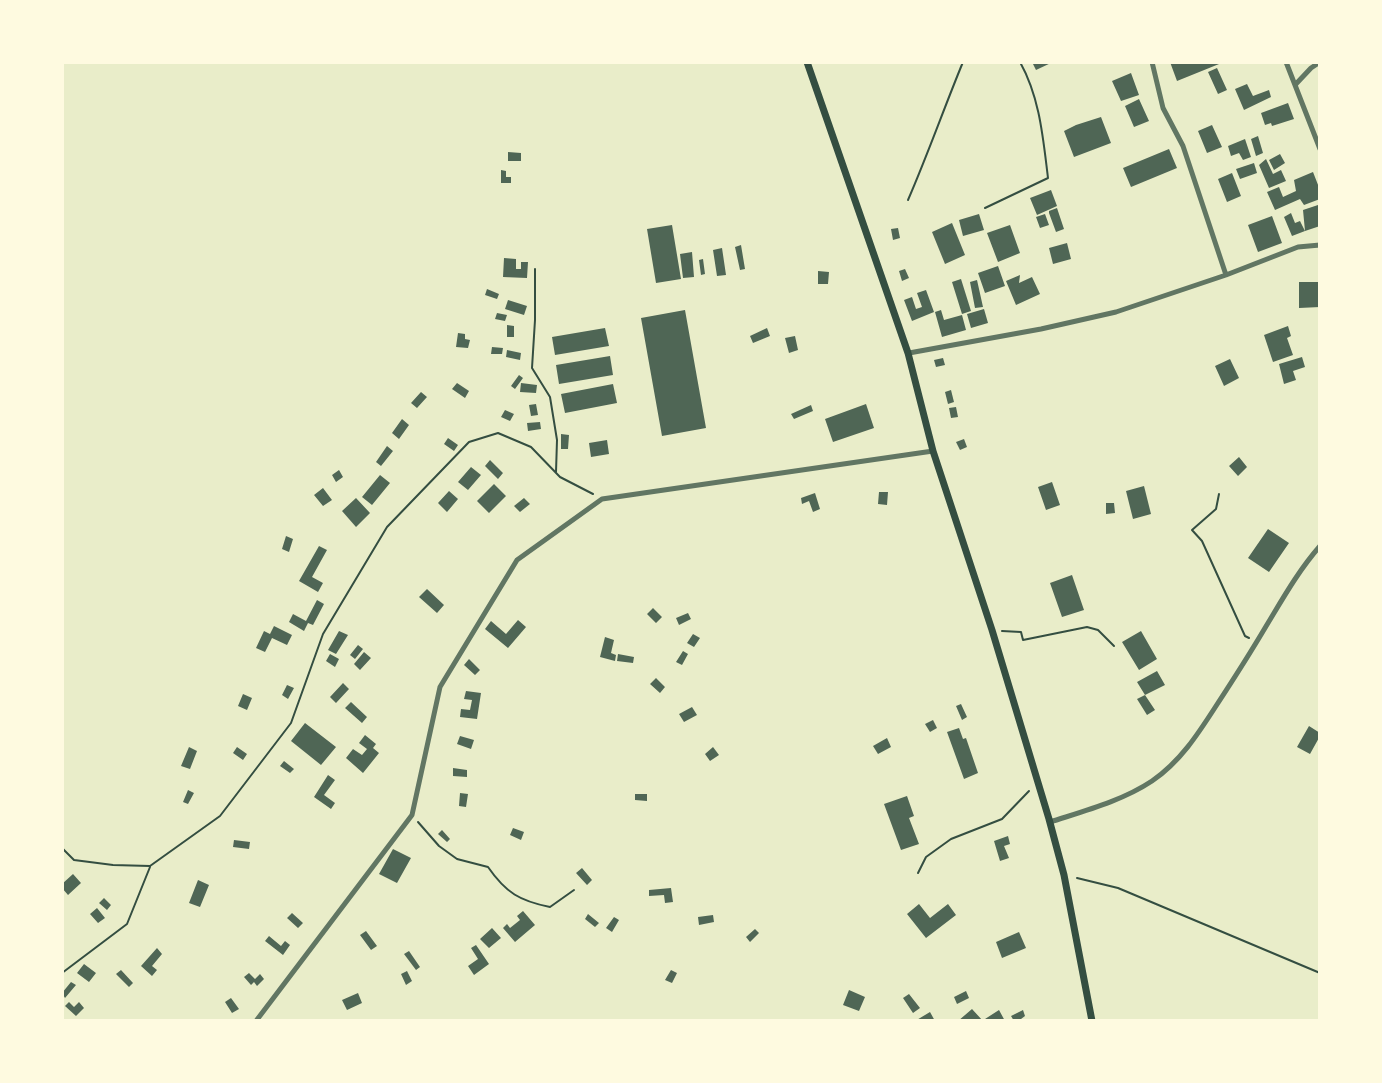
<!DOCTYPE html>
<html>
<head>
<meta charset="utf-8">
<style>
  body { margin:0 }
  #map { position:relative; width:1382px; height:1083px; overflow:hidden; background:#e9edc9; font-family:"Open Sans",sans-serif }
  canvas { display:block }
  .frame { position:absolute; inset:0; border:64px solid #fefae0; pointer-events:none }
</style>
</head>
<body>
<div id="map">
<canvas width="1382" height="1083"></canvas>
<div class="frame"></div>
</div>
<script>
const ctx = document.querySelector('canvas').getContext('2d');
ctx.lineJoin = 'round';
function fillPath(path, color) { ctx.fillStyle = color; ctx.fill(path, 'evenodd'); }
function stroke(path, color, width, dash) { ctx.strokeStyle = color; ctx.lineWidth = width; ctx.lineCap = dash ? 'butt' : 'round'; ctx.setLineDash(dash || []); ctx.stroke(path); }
const building = new Path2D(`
  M1032,62H1053L1036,70Z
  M1170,62H1224L1177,81Z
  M1217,68L1227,90L1218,94L1208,72Z
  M1131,73L1139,95L1121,101L1112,81Z
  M1247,84L1253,96L1269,90L1271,97L1244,110L1235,89Z
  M1139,99L1149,121L1134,127L1125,106Z
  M1288,103L1294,119L1272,126L1271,123L1265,125L1261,113Z
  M1101,117L1111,143L1074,157L1064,131L1076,125Z
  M1212,125L1222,147L1207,153L1198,131Z
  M1258,136L1263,153L1256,156L1251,139Z
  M1245,139L1251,157L1243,160L1239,153L1231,156L1228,146Z
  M1169,149L1177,168L1131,187L1123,168Z
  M508,152L521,153V161H508Z
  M1280,154L1285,163L1274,170L1269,160Z
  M1266,159L1273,174L1281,170L1286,181L1269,188L1259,165Z
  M1254,163L1257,173L1240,179L1236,169Z
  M501,170L506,171V177H511V183H501Z
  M1313,172L1320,190V199L1304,205L1300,199L1275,210L1267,192L1279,187L1283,197L1296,191L1294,180Z
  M1232,173L1241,196L1227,202L1218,179Z
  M1051,190L1057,206L1037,215L1030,198Z
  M1318,205L1320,212V226L1305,231L1303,210Z
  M1057,208L1064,229L1056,232L1049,213V211Z
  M1291,213L1295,223L1300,221L1305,231L1292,236L1284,217Z
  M979,214L984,230L963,236L959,220Z
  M1045,214L1049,225L1040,228L1036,217Z
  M1272,216L1282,243L1258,252L1248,225Z
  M952,223L965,255L945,264L932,232Z
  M672,225L681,279L656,283L647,229Z
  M1010,225L1020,253L998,262L987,233Z
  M898,228L900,238L893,240L891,229Z
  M1067,243L1071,259L1053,264L1049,248Z
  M741,245L745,269L740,270L735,247Z
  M722,248L726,275L717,276L713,250Z
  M692,252L694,277L683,278L680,254Z
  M504,258L516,259V269H521V262H528L527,278L503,277Z
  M703,259L705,274L701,275L699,260Z
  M998,266L1005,286L985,293L978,273Z
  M905,269L909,278L902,281L899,271Z
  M818,271L829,272L828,284H818Z
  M1020,275L1019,283L1032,277L1040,294L1016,305L1006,281Z
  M961,279L971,311L962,314L952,282Z
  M977,280L983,307L975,308L970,282Z
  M1299,282H1320V307L1299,308Z
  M487,289L499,294L497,299L485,295Z
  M926,290L934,312L912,321L904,300L912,297L916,309L922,307L917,293Z
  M508,300L527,306L524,315L505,309Z
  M984,309L988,323L971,328L967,314Z
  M685,310L706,428L662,436L641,318Z
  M941,310L944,320L962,315L966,330L942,337L935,312Z
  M497,313L507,315L505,321L495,319Z
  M507,325L514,326V337H507Z
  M1288,326L1291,336L1287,338L1293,355L1273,362L1264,335Z
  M605,328L609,346L555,355L552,337Z
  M767,328L770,336L753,343L750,336Z
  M458,333L465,334V339L470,340L468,348L456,347Z
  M795,336L798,350L789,353L785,338Z
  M492,347L503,348L502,354H491Z
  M507,350L521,353L520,360L506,357Z
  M610,356L613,375L559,384L556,365Z
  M1302,357L1305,367L1293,371L1296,380L1284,384L1279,364Z
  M943,358L945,365L936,367L934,360Z
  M1230,359L1239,378L1224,386L1215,366Z
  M519,375L523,378L515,389L511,386Z
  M457,383L469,391L465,398L452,389Z
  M521,383L537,385L536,393L520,392Z
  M613,384L617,403L565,413L561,394Z
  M951,390L954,402L948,404L945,392Z
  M421,392L427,397L417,408L411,403Z
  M536,404L538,415L531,416L529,405Z
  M866,404L874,428L833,442L825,419Z
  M811,405L813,411L794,419L791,414Z
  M956,407L958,417L951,418L949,408Z
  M505,410L514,414L510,421L501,417Z
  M402,419L409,425L399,439L392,433Z
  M540,422L541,429L528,431L527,423Z
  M561,434L569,435L568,449H561Z
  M448,438L458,445L454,451L444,444Z
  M964,439L967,447L960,450L956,442Z
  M607,440L609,454L591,457L589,443Z
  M387,446L393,451L381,466L376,462Z
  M1239,457L1247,467L1238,476L1229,466Z
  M490,460L503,473L498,479L485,466Z
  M471,467L481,475L468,490L458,482Z
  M339,470L343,477L336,482L332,475Z
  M380,475L390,483L372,505L362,497Z
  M1052,482L1060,505L1046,510L1038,487Z
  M494,484L506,496L489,513L477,501Z
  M1144,486L1151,514L1133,519L1126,491Z
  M323,488L332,500L323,506L314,495Z
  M449,491L458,499L447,512L438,503Z
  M879,492H888L887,505L878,504Z
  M815,493L820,509L813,512L809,501L802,504L801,498Z
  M356,498L370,513L356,527L342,511Z
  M524,498L530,504L520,512L514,506Z
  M1106,503H1114L1115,513L1106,514Z
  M1268,529L1289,543L1269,572L1248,558Z
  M286,536L293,539L289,552L282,549Z
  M319,546L327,550L312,577L323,583L318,592L299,581Z
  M1072,575L1084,610L1062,617L1050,583Z
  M427,589L444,605L437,613L419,597Z
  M317,600L324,604L313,625L308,623L304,631L289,622L293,614L306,621Z
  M653,608L662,617L656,623L647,614Z
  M688,613L691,619L679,625L676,618Z
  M518,620L526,627L508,648L485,629L491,621L506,634Z
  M274,626L292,635L287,645L272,638L265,652L256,648L264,631L270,634Z
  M339,631L348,635L336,654L328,650Z
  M1141,631L1157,659L1139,670L1122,642Z
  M693,634L700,638L694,647L687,643Z
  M605,637L614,640L611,653L616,655L615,661L600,657Z
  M358,645L363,649L355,659L350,655Z
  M683,651L688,654L682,665L676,662Z
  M364,652L371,658L360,670L354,664Z
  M330,654L339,659L335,667L326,661Z
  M618,654L634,657L633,663L617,661Z
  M469,659L480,670L475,675L464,665Z
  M1157,671L1165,685L1145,695L1137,682Z
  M656,678L665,687L660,693L650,684Z
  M343,683L349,689L336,703L330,697Z
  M287,685L294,688L288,699L282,695Z
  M466,691L481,693L477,719L460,717L461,709L470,710L472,700L464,699Z
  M243,694L252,698L247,710L238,706Z
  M1145,695L1155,710L1147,715L1137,699Z
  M351,702L367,717L362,723L345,708Z
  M961,704L967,717L962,720L956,706Z
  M692,707L697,715L684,722L679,714Z
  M933,720L937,728L930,732L925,724Z
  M305,723L336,747L321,765L291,741Z
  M1309,726L1320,733V736L1310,754L1297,747Z
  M959,728L963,739L966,738L978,773L964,779L947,732Z
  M365,735L376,744L373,748L379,753L363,773L346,758L353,749L362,755L367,749L359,743Z
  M460,736L474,740L471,749L457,744Z
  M887,738L891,747L878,754L873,746Z
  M189,747L197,751L190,769L181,766Z
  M237,747L247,754L243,760L233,753Z
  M713,747L719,755L710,761L705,754Z
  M284,761L294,769L290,773L280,766Z
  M453,768L467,770V777L453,776Z
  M328,775L335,780L324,795L335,803L331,809L314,797Z
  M188,790L194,793L188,804L183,802Z
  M460,793L468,794L466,807L459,806Z
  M635,794H647V801L635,800Z
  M907,796L914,816L909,818L919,844L901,850L884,804Z
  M513,828L524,832L521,840L510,835Z
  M442,830L450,839L447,842L438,834Z
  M1008,836L1010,844L1004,846L1009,858L1000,861L994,841Z
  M234,840L250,842L249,849L233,847Z
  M393,849L411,858L397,883L379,874Z
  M582,868L592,880L587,885L576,873Z
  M73,874L81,883L68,895L62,888V884Z
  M198,880L209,885L200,907L189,903Z
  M671,888L673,902L665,903L664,895L649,896V890Z
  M104,898L111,905L107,910L99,903Z
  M919,904L930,918L948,904L956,915L926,938L907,914Z
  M97,908L105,918L98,923L90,914Z
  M523,911L535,925L515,942L503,928L507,924L510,928L520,920L517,916Z
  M292,913L303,923L298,928L287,918Z
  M588,914L599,923L595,927L585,919Z
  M713,915L714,922L699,925L698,917Z
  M614,917L619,920L612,932L606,928Z
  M492,928L501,938L489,948L480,939Z
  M755,929L759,933L750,942L746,937Z
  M366,931L377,946L371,950L360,935Z
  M1019,932L1026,948L1002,958L996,942Z
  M269,936L281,946L285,941L290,945L283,955L265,941Z
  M476,945L489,964L474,975L468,966L478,959L471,948Z
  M157,948L162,954L152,966L157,970L152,976L141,966Z
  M409,951L420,967L416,970L404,954Z
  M84,964L96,973L89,982L77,973Z
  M121,970L133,983L129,987L116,974Z
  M671,970L677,973L672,983L665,980Z
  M407,971L412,981L406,985L401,974Z
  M249,973L255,979L260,974L264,979L257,986L254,982L251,985L244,977Z
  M71,982L76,985L65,998L62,993Z
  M849,990L865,997L859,1011L843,1005Z
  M966,991L969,998L957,1004L954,997Z
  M358,993L362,1003L347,1010L342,1000Z
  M909,994L920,1008L913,1013L903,998Z
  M231,998L239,1009L232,1013L225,1002Z
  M69,1002L74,1007L79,1002L84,1008L76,1016L65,1006Z
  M972,1009L983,1021H958Z
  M999,1010L1005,1021H987L985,1019Z
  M1023,1010L1025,1016L1021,1019L1022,1021H1014L1011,1016Z
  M930,1012L935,1021H915Z`);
const path = new Path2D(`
  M908,200C928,154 944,108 963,62
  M985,208L1048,178C1043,138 1040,98 1020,62
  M535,269V320L532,368L550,397L557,440L556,472
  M1219,494L1216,509L1192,530L1202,541L1245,636L1249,638
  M1002,631L1021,632L1023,640L1087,627L1098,630L1114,646
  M418,822L439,846L457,859L488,867C506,893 520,901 550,907L574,890
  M62,848L74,860L113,865L150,866L220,816L291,723L323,634L387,527L469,442L498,433L531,447L560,477L593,494
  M918,873L926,857L951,839L1002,819L1029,791
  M1077,878L1118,888L1320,973
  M62,973L127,924L150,867`);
const minor = new Path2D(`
  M1152,62L1163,108L1183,146L1226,275
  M1286,62L1320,149
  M1295,85L1311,68L1320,62
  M909,353L1041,329L1116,312L1226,275L1298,247L1320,245
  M1050,822C1084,811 1122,801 1152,781C1180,762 1198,734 1216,706C1233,680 1249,655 1265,628C1282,600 1298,571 1320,546
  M256,1021L412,815L440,687L517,560L602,499L933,451`);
const secondary = new Path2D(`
  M807,62L908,353L933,451L992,630L1049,819L1064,875L1092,1021`);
fillPath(building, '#4f6655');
stroke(path, '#344e41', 2);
stroke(minor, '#617663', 5);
stroke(secondary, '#344e41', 7);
</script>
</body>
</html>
